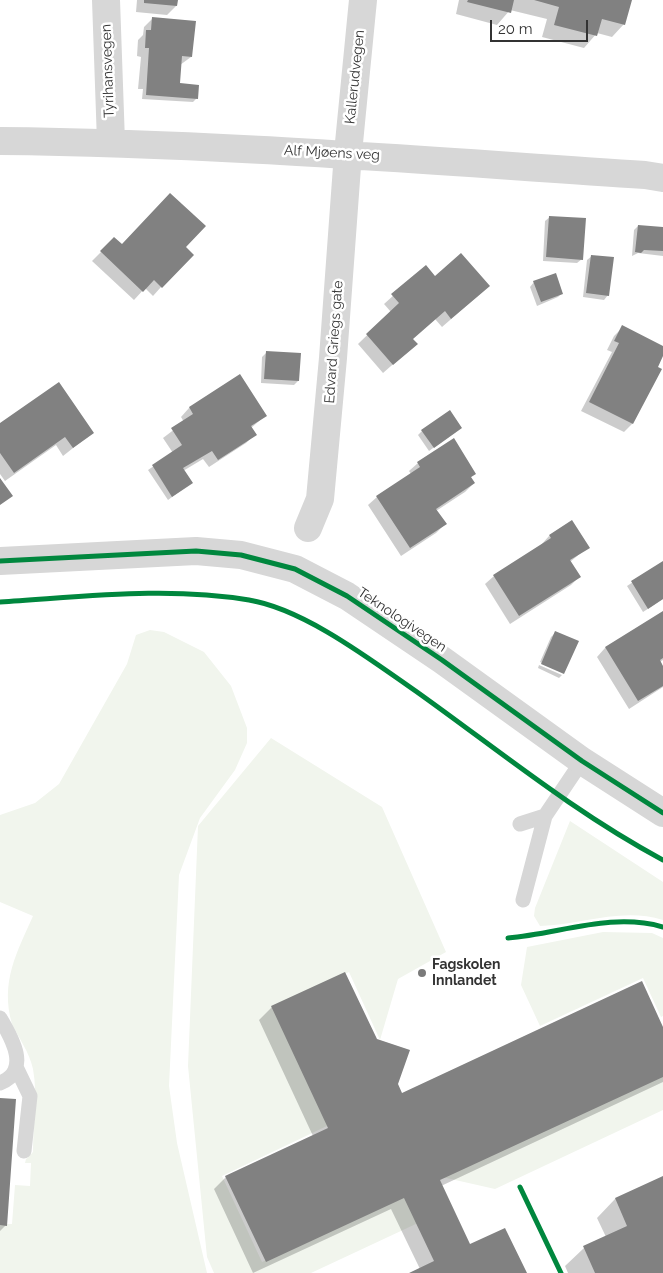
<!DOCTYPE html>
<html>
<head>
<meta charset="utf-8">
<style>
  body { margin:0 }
  #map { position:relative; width:663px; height:1273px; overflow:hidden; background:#fff; font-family:Raleway,sans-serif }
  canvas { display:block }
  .scale { position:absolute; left:490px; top:20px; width:98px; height:22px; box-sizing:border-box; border:2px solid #333; border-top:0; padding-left:6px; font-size:15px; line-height:18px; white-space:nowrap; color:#333; -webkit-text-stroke:4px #fff; paint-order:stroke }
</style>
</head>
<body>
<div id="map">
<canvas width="663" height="1273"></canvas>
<div class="scale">20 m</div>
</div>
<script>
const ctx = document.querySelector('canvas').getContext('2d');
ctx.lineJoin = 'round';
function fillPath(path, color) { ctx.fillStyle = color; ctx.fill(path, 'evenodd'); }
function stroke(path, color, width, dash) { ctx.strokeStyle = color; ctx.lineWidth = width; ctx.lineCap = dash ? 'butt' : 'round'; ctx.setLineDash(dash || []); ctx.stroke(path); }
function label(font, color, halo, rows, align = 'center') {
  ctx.font = font + ' Raleway,sans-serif'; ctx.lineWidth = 5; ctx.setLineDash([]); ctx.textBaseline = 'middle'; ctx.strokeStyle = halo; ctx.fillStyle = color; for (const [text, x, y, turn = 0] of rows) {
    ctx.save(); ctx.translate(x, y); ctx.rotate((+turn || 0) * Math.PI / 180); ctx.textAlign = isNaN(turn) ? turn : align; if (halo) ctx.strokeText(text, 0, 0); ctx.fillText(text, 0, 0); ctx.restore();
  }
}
const green = new Path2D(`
  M150,630L164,632L204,652L231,686L247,728V743L235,770L200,818L179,875L169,1086L177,1143L207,1273H0V1224H12L15,1185L30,1186L31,1163H25L26,1159L33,1152C33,1125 38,1096 33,1069C29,1051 19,1039 12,1024C0,982 17,952 33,916L0,902V815L35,803L59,784L127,664L136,635Z
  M271,738L382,807L446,952L398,979L380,1040L349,972L275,1006L329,1125L222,1176L262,1262L405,1194L418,1223L311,1273H214L207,1257L188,1066L198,826Z
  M570,821L663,882V920C621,907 582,925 540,926L534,916L535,908Z
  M603,932L652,933L663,938V1016L661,1017L643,978L540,1026L521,985L527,947Z
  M663,1074V1110L495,1189L442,1177Z`);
const shadow = new Path2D(`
  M137,0H176V6L167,15L136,12Z
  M459,0H631L624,24L612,37L597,33L584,48L542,37L547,19L510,10L497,25L456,14Z
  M153,18L191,57L180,65L179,84L197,98L193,102L142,99L143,89H138L141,57L137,56L138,40L143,35L144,27Z
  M550,217L582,259L577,263L543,261L545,221Z
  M638,226L663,228V256L638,253L632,256L634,230Z
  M114,239L122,246L184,247L161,287L153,296L145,288L134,300L92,261Z
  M592,256L608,295L604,300L583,297L587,260Z
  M426,266L435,277L480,294L442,327L435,319L412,339L407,352L383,373L358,344L391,312L384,304Z
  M534,282L562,293L558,297L537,306L530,287Z
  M623,327L663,348V354L632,424L624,432L581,411L612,352L607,350L614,336Z
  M267,352L298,381L294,385L261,383L262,357Z
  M240,376L265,416L251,428L255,434L246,443L209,467L203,459L183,471L191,483L168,500L148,470L173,453L163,438L184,422L181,417L189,408Z
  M0,424L92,433L63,456L56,445L5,481L0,474Z
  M460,428L429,451L418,435L422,431Z
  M418,463L475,474L470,478L474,483L465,492L436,511L445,524L436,533L401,556L368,505L377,497L411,474L409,471Z
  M549,536L588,547L570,562L579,577L571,585L510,624L485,584L494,576L541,545Z
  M663,562V599L643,612L627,586Z
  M663,613V660L660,662L663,668V687L629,709L597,657L605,648Z
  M556,632L563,672L540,662L551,637Z
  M539,665L562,675L559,678L538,668Z
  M272,1007L396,1084L401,1095L663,1030V1082L441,1186L470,1246L525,1273H412L420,1269L391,1209L253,1273L214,1189L226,1177L313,1136L259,1020Z
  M0,1099L6,1225L0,1231Z
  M663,1177V1273H568L565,1266L584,1248L606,1237L597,1218L615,1199Z`);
const building = new Path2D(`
  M144,0H178L177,6L144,3Z
  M468,0H514L511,13L467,2Z
  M534,0H632L625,25L602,19L597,36L554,25L559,7Z
  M152,17L196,21L192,57L182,56L180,83L199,85L198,99L146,95L149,48H145L146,30H151Z
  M170,193L206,226L186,247L194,255L162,288L154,280L143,292L100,251L114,237L122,244Z
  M549,216L586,218L583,260L546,257Z
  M638,225L663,227V251L644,250L641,253L635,252Z
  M461,253L490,286L451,319L445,311L413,339L418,344L393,365L366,334L399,303L391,294L426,265L435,276Z
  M591,255L614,257L609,296L586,293Z
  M556,273L563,294L541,302L533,281Z
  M622,325L663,346V356L658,367L662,369L633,424L589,402L619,343L614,341Z
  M266,351L301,353L299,381L264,379Z
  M240,374L267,416L251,426L257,435L218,460L212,451L183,468L193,483L172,497L152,465L182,445L171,428L193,414L189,407Z
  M59,382L94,433L73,448L65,437L14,473L0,453V423Z
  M450,410L462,428L434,448L421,430Z
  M454,438L476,474L471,477L475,483L436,509L447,524L410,548L376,496L420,467L417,462Z
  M0,478L13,496L0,505Z
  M572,520L590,548L570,560L581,577L519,616L493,575L551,538L549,535Z
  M663,561V599L648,609L631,581Z
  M663,611V658L660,660L663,666V686L638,701L605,647Z
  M555,631L579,641L564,674L541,664Z
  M345,972L377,1039L410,1050L398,1084L402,1093L642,981L663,1027V1077L440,1180L470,1244L505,1228L527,1273H409L434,1261L404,1198L266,1262L225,1176L328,1128L271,1006Z
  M0,1098L16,1099L7,1226L0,1225Z
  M663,1176V1273H595L583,1246L627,1226L615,1198Z`);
const service = new Path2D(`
  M520,824L545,816L582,761
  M523,900L545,816
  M0,1018C12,1038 31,1071 0,1083
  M17,1069L30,1096L24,1151`);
const minor = new Path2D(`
  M106,0L111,142
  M0,141C216,143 430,161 645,175L663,178
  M308,528L320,499L333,358L348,153L363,0
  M0,561L196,551L241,555L295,569L347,596L442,660L582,761L663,813`);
const cycleway = new Path2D(`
  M0,561L196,551L241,555L295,569L347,596L442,660L582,761L663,813
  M0,602C82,597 167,586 249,600C304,609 371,660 417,692C497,749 575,813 663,860
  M508,938C559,934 611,912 663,927
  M520,1187L561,1273`);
const markers = [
  [422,973,5,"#7a7a7a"]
];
const streetNames = [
  ["Tyrihansvegen",108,71,-92],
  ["Kallerudvegen",355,77,-84],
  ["Alf Mjøens veg",332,153,3],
  ["Edvard Griegs gate",334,342,-86],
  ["Teknologivegen",402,620,34]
];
const poiNames = [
  ["Fagskolen",432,965],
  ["Innlandet",432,981]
];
fillPath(green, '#f1f5ed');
fillPath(shadow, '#0003');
fillPath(building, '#818181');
stroke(service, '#d7d7d7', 15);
stroke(minor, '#d7d7d7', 28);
stroke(cycleway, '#00873e', 5);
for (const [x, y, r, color] of markers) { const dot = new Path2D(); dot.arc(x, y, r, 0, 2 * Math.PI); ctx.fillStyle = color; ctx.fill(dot); stroke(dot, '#fff', 2); }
label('14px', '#333', '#fff', streetNames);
label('bold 14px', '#333', '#fff', poiNames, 'left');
</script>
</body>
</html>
